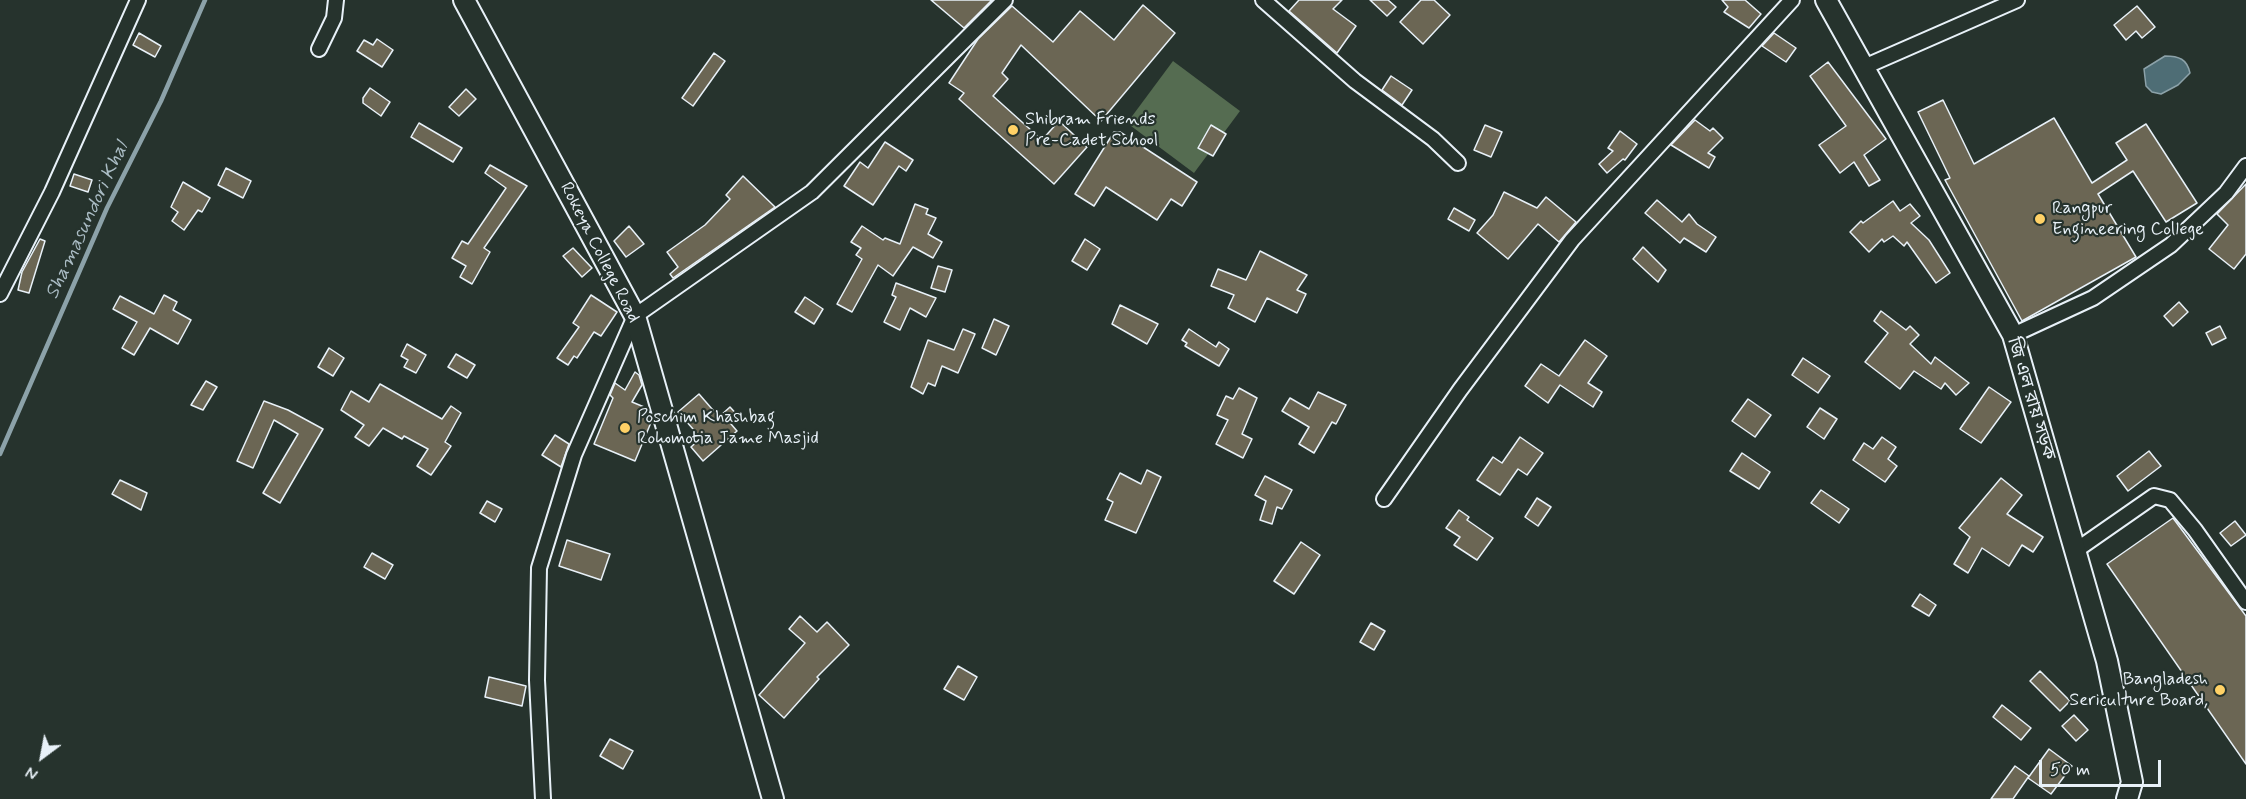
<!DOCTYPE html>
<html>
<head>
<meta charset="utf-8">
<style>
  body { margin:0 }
  #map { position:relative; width:2246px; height:799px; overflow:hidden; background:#26332d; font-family:Mynerve,sans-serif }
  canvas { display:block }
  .north { position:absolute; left:12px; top:727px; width:60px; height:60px; -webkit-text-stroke:4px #26332d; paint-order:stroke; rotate:212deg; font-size:16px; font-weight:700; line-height:24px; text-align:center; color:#e8f1f8 }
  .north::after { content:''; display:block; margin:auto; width:21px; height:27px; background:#e8f1f8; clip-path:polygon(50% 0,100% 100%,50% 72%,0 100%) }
  .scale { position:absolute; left:2039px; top:760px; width:122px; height:27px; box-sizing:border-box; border:3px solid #e8f1f8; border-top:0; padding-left:8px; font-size:18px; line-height:21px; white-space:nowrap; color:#e8f1f8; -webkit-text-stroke:4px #26332d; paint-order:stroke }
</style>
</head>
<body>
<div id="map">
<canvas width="2246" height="799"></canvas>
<div class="north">N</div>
<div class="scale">50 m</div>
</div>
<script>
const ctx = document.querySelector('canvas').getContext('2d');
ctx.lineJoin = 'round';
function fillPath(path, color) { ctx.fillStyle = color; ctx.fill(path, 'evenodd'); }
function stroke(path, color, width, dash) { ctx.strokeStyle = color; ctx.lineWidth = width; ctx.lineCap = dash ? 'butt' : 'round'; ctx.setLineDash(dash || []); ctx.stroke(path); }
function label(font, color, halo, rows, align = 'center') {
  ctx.font = font + ' Mynerve,"Noto Sans Bengali",sans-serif'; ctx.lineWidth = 4.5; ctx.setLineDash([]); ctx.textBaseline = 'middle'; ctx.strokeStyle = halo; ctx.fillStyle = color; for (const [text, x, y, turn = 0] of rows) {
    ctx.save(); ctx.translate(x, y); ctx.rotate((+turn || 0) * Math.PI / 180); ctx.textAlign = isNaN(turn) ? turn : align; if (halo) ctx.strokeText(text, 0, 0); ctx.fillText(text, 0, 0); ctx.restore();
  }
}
const green = new Path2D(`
  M1173,61L1240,111L1194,173L1127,123Z`);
const water = new Path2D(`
  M2165,56C2179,56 2187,59 2190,73L2178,85L2161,94L2152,92L2146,86L2144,69Z`);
const stream = new Path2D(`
  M0,454L107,208L161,101L205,0`);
const building = new Path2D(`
  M931,0H992L964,28Z
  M1299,0H1342L1333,9L1356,26L1337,53L1289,11Z
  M1370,0H1388L1396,7L1387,16Z
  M1421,0H1434L1450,15L1423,44L1400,22Z
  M1722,0H1745L1761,14L1749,28L1724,12L1728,7Z
  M1143,5L1175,33L1101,121L1021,45L1002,73L1008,79L993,96L1042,140L1059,121L1087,147L1054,184L959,99L964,93L949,83L978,39L1012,6L1053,42L1080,11L1114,40Z
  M2137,6L2155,27L2142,38L2136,31L2126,40L2114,25Z
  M139,33L161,46L155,57L133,45Z
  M1774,33L1796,48L1786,62L1762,46Z
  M377,39L393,50L382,67L357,51L364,40L373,45Z
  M714,53L725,61L693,106L682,98Z
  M1828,62L1886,139L1864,155L1880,180L1869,186L1854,162L1840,173L1819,145L1846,126L1810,76Z
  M1391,76L1412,90L1402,105L1382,90Z
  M370,88L390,102L381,116L363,103V98Z
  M466,89L476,99L459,116L449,107Z
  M1943,100L1974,164L2054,118L2092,183L2127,160L2116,143L2146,124L2197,203L2166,222L2133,171L2098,194L2136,257L2022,321L1945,180L1950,178L1918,112Z
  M1695,120L1710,131L1713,128L1723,138L1708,153L1715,157L1709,168L1671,145Z
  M419,123L462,148L453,162L411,137Z
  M1211,125L1226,134L1213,156L1198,148Z
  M1485,125L1502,132L1491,157L1474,150Z
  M1620,131L1637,144L1625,160L1623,159L1607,173L1599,164L1613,151L1608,148Z
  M1114,132H1120L1197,182L1182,206L1171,199L1157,220L1106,187L1094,206L1075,194Z
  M885,142L913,160L906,171L899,166L873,205L844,186L860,162L868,168Z
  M490,165L527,186L484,248L490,252L472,284L460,277L466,266L452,258L462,241L468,244L506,188L485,173Z
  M226,168L251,181L243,198L218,185Z
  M74,174L92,180L88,192L70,186Z
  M743,176L775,207L673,278L670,274L678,267L667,252L705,225L730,199L726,195Z
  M183,182L210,198L202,212L198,210L184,230L172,221L178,212L171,207Z
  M2246,184V254L2234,269L2209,249L2228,225L2217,214Z
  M1504,192L1537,208L1546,197L1576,222L1559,242L1538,224L1508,259L1477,233L1493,215Z
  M1657,200L1682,222L1689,214L1697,224L1716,237L1706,252L1684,238L1680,243L1645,213Z
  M1893,201L1900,211L1910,204L1920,216L1911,223L1929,240L1950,273L1936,283L1907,242L1904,246L1893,236L1884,242L1882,239L1869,252L1850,232L1861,221L1863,223Z
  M915,204L928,209L926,214L936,218L928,234L942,242L933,258L913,247L893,276L878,265L852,312L837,304L862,259L856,255L861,248L851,242L862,226L883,240L885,238L900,244Z
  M1454,208L1475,220L1469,231L1448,219Z
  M629,226L644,244L626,257L614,241Z
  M40,239L45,241L29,293L18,290L22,272Z
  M1085,239L1100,249L1087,270L1072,261Z
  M1643,247L1666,270L1658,282L1633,259Z
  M573,248L592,268L582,277L563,256Z
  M1260,251L1307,275L1297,290L1306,294L1297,313L1267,298L1255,322L1228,308L1234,295L1211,286L1218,269L1246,280Z
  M938,266L952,270L945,292L931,288Z
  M896,283L936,298L926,317L910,308L900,330L884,322L896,297L892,295Z
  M164,295L177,302L173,310L191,320L178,344L150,328L134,355L122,348L137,322L113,309L120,296L154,314Z
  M591,295L617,312L601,336L594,332L577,358L574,356L568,365L557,358L579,327L573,323Z
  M805,297L823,309L814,324L795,312Z
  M2179,302L2188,312L2173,326L2164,316Z
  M1120,305L1158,324L1147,344L1112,324Z
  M1881,311L1906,330L1910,326L1919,335L1910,344L1931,364L1935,357L1969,383L1956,395L1945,383L1941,389L1914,371L1900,389L1865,362L1888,333L1874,321Z
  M994,319L1009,326L996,355L982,348Z
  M2220,326L2226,338L2212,345L2206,333Z
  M963,329L975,334L958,373L942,366L935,386L928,383L923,394L911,387L928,340L954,350Z
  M1189,329L1216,347L1219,342L1229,349L1219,366L1185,346L1187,343L1182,340Z
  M1585,340L1607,356L1588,383L1602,392L1593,407L1560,385L1548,403L1525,386L1541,364L1559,376Z
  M407,344L426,355L416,373L404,367L408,360L401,356Z
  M329,348L344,358L333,376L318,367Z
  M456,354L475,365L467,378L448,367Z
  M1803,358L1830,376L1818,393L1792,375Z
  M635,372L639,375L642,385L632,402L649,409L652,420L635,461L594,444L613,398L610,395L615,383L625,390Z
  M206,381L217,387L203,410L191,405Z
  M380,384L442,419L451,406L461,413L445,442L451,446L431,475L417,466L428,449L404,436L402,439L383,428L369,446L355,437L364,425L341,410L351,391L369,402Z
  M1989,387L2011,402L1981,443L1960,429Z
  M1239,388L1257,398L1242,434L1252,439L1243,458L1216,444L1228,420L1217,415L1226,396L1233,399Z
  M1318,392L1346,405L1336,424L1332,422L1314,453L1299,444L1309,427L1282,411L1290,398L1309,409Z
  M699,394L719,417L730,407L739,417L731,424L737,431L703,461L691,447L701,438L678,412Z
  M1748,399L1771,415L1755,437L1732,421Z
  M264,401L288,410L323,429L280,503L263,493L298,434L274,420L253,468L237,461Z
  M1820,408L1837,419L1824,439L1807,427Z
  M555,435L569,444L561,467L542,455Z
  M1520,437L1543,453L1527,475L1518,469L1500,495L1477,480L1493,457L1502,463Z
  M1882,437L1896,447L1888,459L1897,466L1885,482L1853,460L1864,443L1873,449Z
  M2149,451L2161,466L2128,491L2117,476Z
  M1742,453L1770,472L1759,489L1730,471Z
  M1147,470L1161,477L1136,533L1105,520L1113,502L1107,499L1120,473L1141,484Z
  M1265,476L1292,490L1282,509L1277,507L1272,524L1260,520L1266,501L1255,495Z
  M2001,478L2022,495L2007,514L2043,537L2033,552L2022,545L2009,566L1982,548L1968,573L1954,564L1970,537L1959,528Z
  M120,480L147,493L141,510L112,494Z
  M1821,490L1849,509L1839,523L1811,503Z
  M1537,498L1551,507L1538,526L1525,517Z
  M487,501L502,509L495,522L480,513Z
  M1459,510L1469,517L1467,520L1493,538L1477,560L1454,545L1460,537L1446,528Z
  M2173,518L2246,616V764L2107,564Z
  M2235,521L2246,535L2231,546L2220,533Z
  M567,540L610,554L601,580L559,566Z
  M1301,542L1320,555L1294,594L1274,581Z
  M372,553L393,565L385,579L364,567Z
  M1920,594L1936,605L1929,616L1912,606Z
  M800,616L817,632L827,622L849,645L817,677L819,679L784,718L759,695L805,643L789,629Z
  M1371,623L1385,631L1374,650L1360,642Z
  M958,666L977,677L964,700L944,689Z
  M2040,671L2070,701L2060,711L2030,681Z
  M489,677L526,686L522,706L485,697Z
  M2002,705L2031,728L2021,740L1993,717Z
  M2074,715L2088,730L2076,741L2062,726Z
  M610,739L633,751L623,769L600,756Z
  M2049,749L2072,766L2051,794L2028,778Z
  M2015,766L2029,776L2013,799H1991Z`);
const street = new Path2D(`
  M1263,0L1355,81L1433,139L1458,163
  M319,49L334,18L336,0
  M1864,67L2017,0
  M0,294L52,192L138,0
  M2013,335L2093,298L2171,245L2226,193L2246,166
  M1384,499L1460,390L1572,240L1792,0
  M2075,551L2154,496L2170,500L2195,530L2246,602
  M543,799L537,680L539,568L574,455L635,316L812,192L1005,0`);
const secondary = new Path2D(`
  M464,0L635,316L773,799
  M1826,0L2013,335L2107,661L2132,782L2127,799`);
const markers = [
  [1013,130,6,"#ffd166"],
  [2040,219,6,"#ffd166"],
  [625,428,6,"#ffd166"],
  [2220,690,6,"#ffd166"]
];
const poiNames = [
  ["Shibram Friends",1025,120],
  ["Pre-Cadet School",1025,141],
  ["Rangpur",2052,209],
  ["Engineering College",2052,230],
  ["Poschim Khashbag",637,418],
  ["Rohomotia Jame Masjid",637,439],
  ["Bangladesh",2208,680,"right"],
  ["Sericulture Board,",2208,701,"right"]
];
const streetNames = [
  ["Rokeya College Road",599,253,63],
  ["জি এল রায় সড়ক",2030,399,73]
];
const waterNames = [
  ["Shamasundori Khal",88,221,-65]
];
fillPath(green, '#556c51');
fillPath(water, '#4e6d75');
stroke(water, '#8ca2a9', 1.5);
stroke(stream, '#8ca2a9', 4.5);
fillPath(building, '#6b6654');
stroke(building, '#e8f1f8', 1.5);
stroke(street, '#e8f1f8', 18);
stroke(secondary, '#e8f1f8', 24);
stroke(street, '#26332d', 14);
stroke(secondary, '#26332d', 20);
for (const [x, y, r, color] of markers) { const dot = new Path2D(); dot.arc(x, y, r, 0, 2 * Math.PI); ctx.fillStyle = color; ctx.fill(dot); stroke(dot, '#26332d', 2); }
label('18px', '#e8f1f8', '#26332d', poiNames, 'left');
label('18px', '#e8f1f8', '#26332d', streetNames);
label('italic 20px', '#aabcc4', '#26332d', waterNames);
</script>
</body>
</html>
